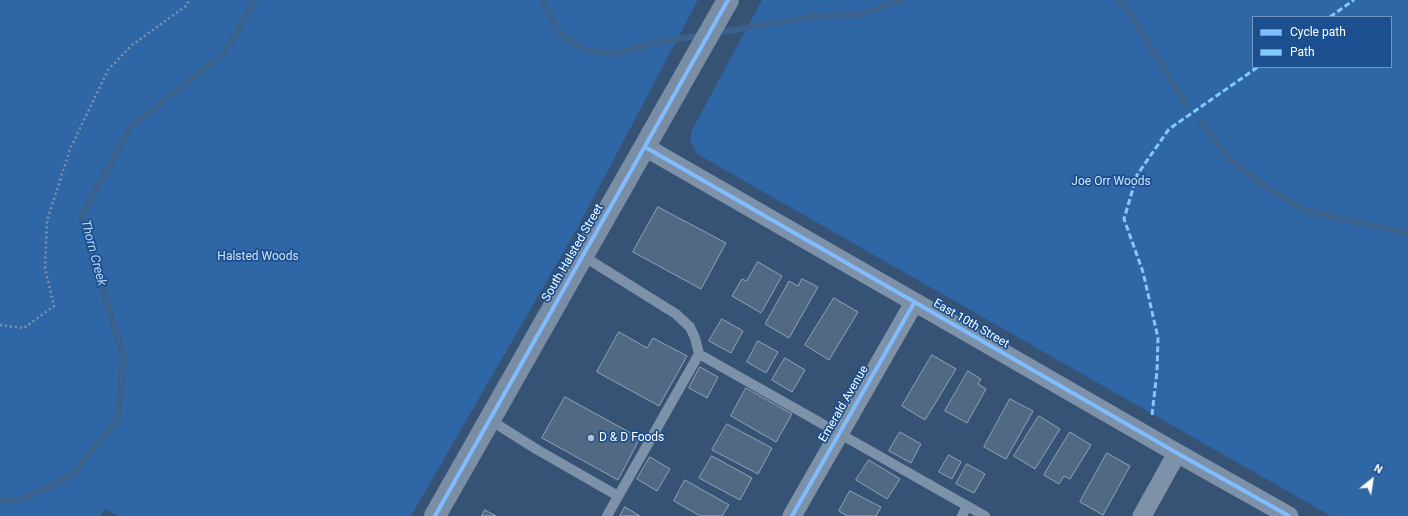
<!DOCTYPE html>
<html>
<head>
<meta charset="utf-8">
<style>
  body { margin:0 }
  #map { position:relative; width:1408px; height:516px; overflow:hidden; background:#365274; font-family:Roboto,sans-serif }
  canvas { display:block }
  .legend { position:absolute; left:1252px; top:16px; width:140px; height:52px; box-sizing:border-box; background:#1b4f8f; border:1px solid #7695bc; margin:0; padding:5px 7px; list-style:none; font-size:12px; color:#fff }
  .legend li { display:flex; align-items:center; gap:8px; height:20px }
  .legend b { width:20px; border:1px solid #7695bc }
  .north { position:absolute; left:1352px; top:460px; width:40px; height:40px; -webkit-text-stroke:3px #1b4f8f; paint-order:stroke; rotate:30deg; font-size:11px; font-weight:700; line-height:16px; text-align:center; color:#fff }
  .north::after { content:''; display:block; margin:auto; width:14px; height:18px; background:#fff; clip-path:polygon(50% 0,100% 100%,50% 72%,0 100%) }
</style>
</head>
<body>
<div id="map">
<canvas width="1408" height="516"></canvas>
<ul class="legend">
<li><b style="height:5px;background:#80bcff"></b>Cycle path</li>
<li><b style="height:5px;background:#80caff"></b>Path</li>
</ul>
<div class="north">N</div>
</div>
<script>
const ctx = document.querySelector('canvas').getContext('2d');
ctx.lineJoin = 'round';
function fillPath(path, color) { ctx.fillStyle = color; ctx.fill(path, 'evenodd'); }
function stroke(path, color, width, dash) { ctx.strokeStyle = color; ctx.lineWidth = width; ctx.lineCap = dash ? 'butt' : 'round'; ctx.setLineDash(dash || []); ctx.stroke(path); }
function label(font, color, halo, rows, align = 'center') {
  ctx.font = font + ' Roboto,sans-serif'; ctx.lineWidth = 3.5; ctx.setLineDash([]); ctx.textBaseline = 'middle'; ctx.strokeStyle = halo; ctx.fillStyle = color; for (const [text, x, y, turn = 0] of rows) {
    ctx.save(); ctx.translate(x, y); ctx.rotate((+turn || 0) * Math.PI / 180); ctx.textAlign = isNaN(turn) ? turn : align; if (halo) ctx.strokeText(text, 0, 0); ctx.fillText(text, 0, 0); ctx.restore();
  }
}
const green = new Path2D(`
  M0,0H698L578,227L411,516H118L105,509L100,516H0Z
  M762,0H1408V516H1331L697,154L690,140L692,130ZM1253,17H1391V67H1253Z`);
const stream = new Path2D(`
  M542,0L560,33L585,50L615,54L653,43L703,35
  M1119,0L1132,16L1179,94L1187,104
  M716,33L810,17L861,14L903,0
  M1200,121L1228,158L1270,190L1306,211L1408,233
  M0,501L23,499L72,475L117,420L124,358L81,217L131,126L224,54L255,0`);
const building = new Path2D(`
  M658,207L726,243L701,289L633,252Z
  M758,262L782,276L761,313L732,296L742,279L746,281Z
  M802,279L818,287L789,338L765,324L789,281L798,286Z
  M834,298L858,312L829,360L805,345Z
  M722,319L743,331L731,353L709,341Z
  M619,332L647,348L653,338L687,356L659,406L597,372Z
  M758,341L778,352L766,373L747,362Z
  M932,355L956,369L925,420L902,406Z
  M785,358L805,370L792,392L772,380Z
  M700,367L718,377L707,398L689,388Z
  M968,371L981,379L978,384L986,389L967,423L945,411Z
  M746,388L792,414L776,442L731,416Z
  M565,397L640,438L618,480L542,438Z
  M1010,399L1033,411L1006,459L984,447Z
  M1039,416L1060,429L1035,469L1014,456Z
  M727,424L772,448L758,474L712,450Z
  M900,432L921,444L911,463L889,451Z
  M1070,432L1091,445L1070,479L1064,476L1059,484L1044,475Z
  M1107,453L1130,466L1103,515L1080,502Z
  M949,455L961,462L952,479L939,472Z
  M712,456L752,478L740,500L699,478Z
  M650,457L670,469L657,491L637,479Z
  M869,460L900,479L887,499L856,480Z
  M967,464L985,474L974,493L956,484Z
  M685,480L729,505L722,516H700L674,501Z
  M850,491L881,507L876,516H847L839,511Z
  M625,507L640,516H620Z
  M485,510L496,516H482Z`);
const path = new Path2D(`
  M0,325L24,328L54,306L45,268L47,221L70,149L108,70L132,45L186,6L189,0`);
const lane = new Path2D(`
  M583,256L676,314L690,327L695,338L699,354L985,516
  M490,420L536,449L618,496
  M607,516L699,354
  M962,516L967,506`);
const street = new Path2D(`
  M645,147L1177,453L1289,516
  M792,516L914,303
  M1142,516L1177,453`);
const secondary = new Path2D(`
  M435,516L728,0`);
const quiet = new Path2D(`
  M1330,17L1354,0
  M1152,415L1157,371L1158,338L1143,272L1124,219L1137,175L1169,129L1258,67`);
const cycleway = new Path2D(`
  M645,147L1177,453L1289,516
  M435,516L728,0
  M792,516L914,303`);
const markers = [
  [591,438,4,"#b9c2ce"]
];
const parkNames = [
  ["Joe Orr Woods",1111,182],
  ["Halsted Woods",258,257]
];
const streetNames = [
  ["South Halsted Street",573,253,-60],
  ["East 10th Street",971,324,30],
  ["Emerald Avenue",844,404,-60]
];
const poiNames = [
  ["D & D Foods",599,438]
];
const waterNames = [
  ["Thorn Creek",93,253,75]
];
fillPath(green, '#2f66a5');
stroke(stream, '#3b618d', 6);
fillPath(building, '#526984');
stroke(building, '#92a2b6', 1);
stroke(path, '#7d92a8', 2.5, [2, 3]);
stroke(lane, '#7d92a8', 10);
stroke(street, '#7d92a8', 19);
stroke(secondary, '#798da4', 22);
stroke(quiet, '#80caff', 3, [6, 3]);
stroke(cycleway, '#80bcff', 4);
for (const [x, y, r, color] of markers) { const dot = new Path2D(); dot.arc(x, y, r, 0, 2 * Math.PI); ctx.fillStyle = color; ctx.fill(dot); stroke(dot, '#1b4f8f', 1.5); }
label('12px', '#cfe3fa', '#1b4f8f', parkNames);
label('12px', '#fff', '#1b4f8f', streetNames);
label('12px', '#fff', '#1b4f8f', poiNames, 'left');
label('italic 13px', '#b5d3f5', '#1b4f8f', waterNames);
</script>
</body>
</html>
